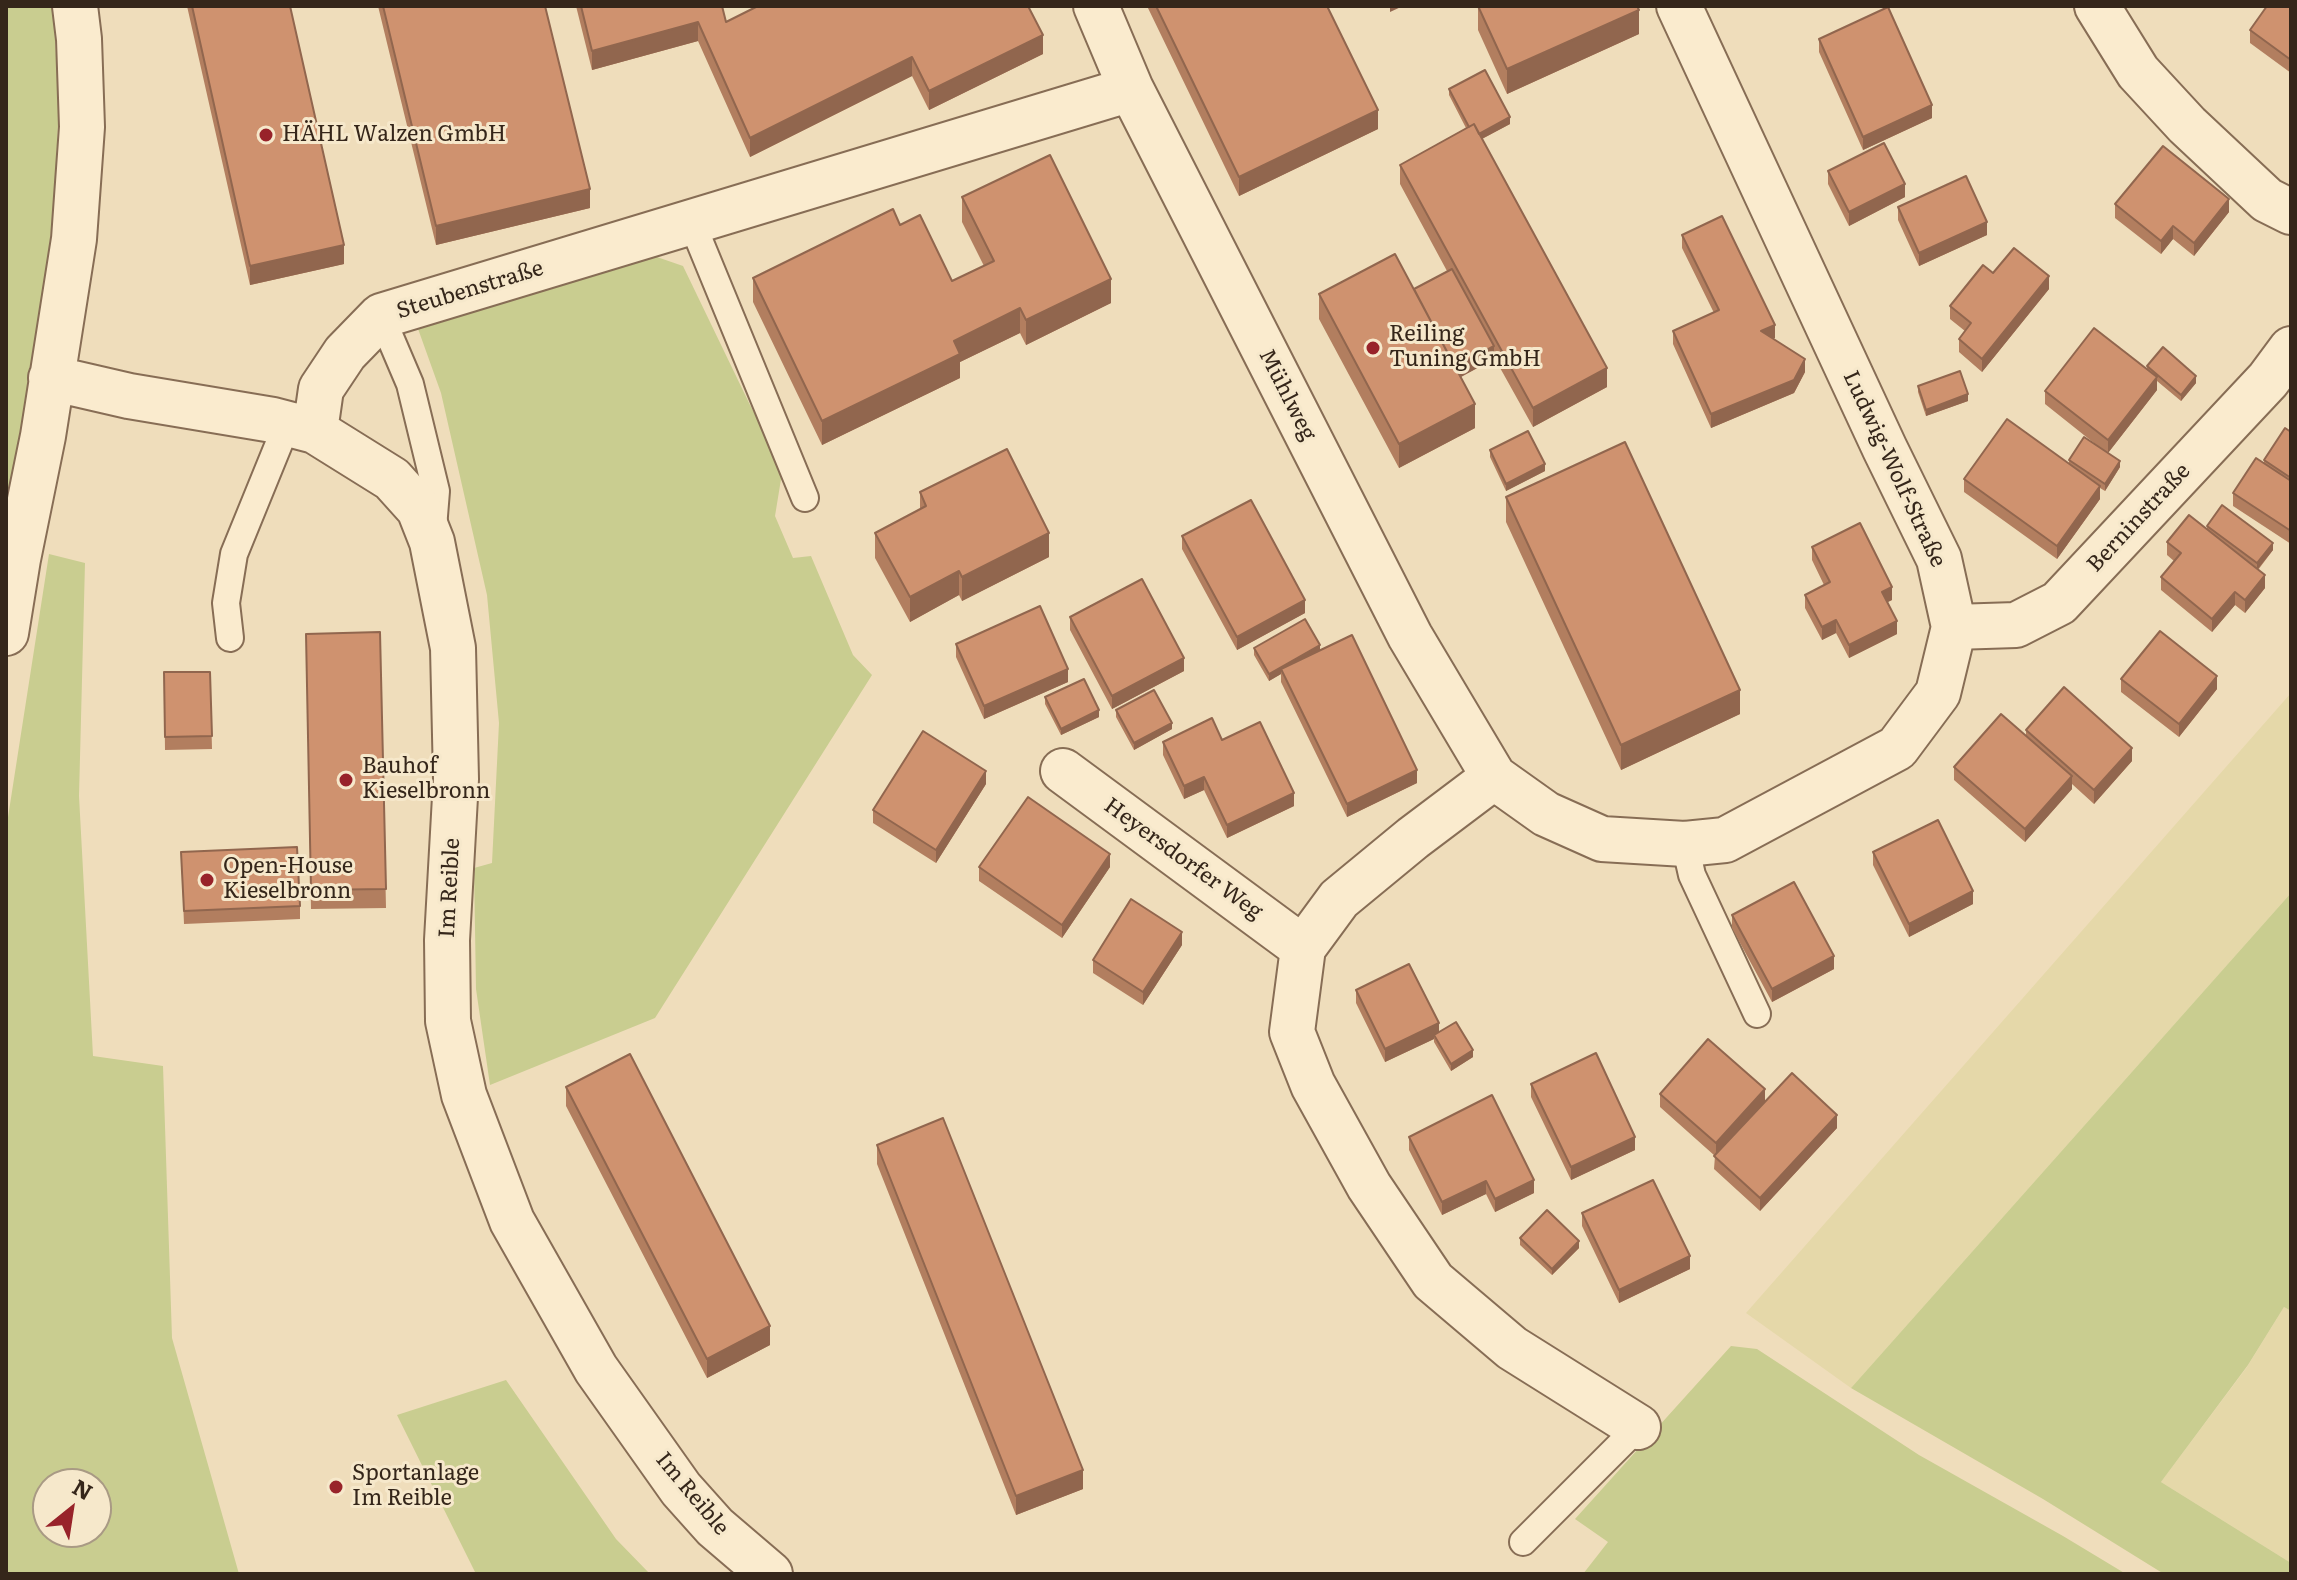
<!DOCTYPE html>
<html>
<head>
<meta charset="utf-8">
<style>
  body { margin:0 }
  #map { position:relative; width:2297px; height:1580px; overflow:hidden; background:#efddbb; font-family:Literata,serif }
  canvas { display:block }
  .frame { position:absolute; inset:0; border:8px solid #35261a; pointer-events:none }
  .north { position:absolute; left:32px; top:1468px; width:80px; height:80px; box-sizing:border-box; background:#f6e8cb; border:2px solid #a99a84; border-radius:50%; rotate:30deg; font-size:22px; font-weight:700; line-height:32px; text-align:center; color:#35261a }
  .north::after { content:''; display:block; margin:auto; width:28px; height:36px; background:#98232a; clip-path:polygon(50% 0,100% 100%,50% 72%,0 100%) }
</style>
</head>
<body>
<div id="map">
<canvas width="2297" height="1580"></canvas>
<div class="frame"></div>
<div class="north">N</div>
</div>
<script>
const ctx = document.querySelector('canvas').getContext('2d');
ctx.lineJoin = 'round';
function fillPath(path, color) { ctx.fillStyle = color; ctx.fill(path, 'evenodd'); }
function stroke(path, color, width, dash) { ctx.strokeStyle = color; ctx.lineWidth = width; ctx.lineCap = dash ? 'butt' : 'round'; ctx.setLineDash(dash || []); ctx.stroke(path); }
function label(font, color, halo, rows, align = 'center') {
  ctx.font = font + ' Literata,serif'; ctx.lineWidth = 6; ctx.setLineDash([]); ctx.textBaseline = 'middle'; ctx.strokeStyle = halo; ctx.fillStyle = color; for (const [text, x, y, turn = 0] of rows) {
    ctx.save(); ctx.translate(x, y); ctx.rotate((+turn || 0) * Math.PI / 180); ctx.textAlign = isNaN(turn) ? turn : align; if (halo) ctx.strokeText(text, 0, 0); ctx.fillText(text, 0, 0); ctx.restore();
  }
}
const farmland = new Path2D(`
  M2291,693V893L1851,1388L1746,1313Z
  M2284,1307L2291,1311V1563L2161,1482L2247,1367Z`);
const green = new Path2D(`
  M6,6H53L59,107L54,202L32,407L6,533Z
  M654,256L683,266L750,405L783,467L775,516L793,558L811,556L853,655L872,675L655,1018L490,1085L476,989L474,868L492,863L499,723L487,595L441,393L417,326Z
  M49,554L85,563L79,796L93,1056L163,1066L172,1338L239,1574H6V830ZM96,1484V1532H48V1484Z
  M2291,893V1311L2284,1307L2248,1365L2161,1482L2291,1563V1574H2164L2043,1499L1851,1388Z
  M1731,1346L1757,1349L1919,1455L2063,1536L2126,1574H1583L1608,1542L1575,1519Z
  M506,1380L616,1539L650,1574H476L397,1415Z`);
const service = new Path2D(`
  M692,223L805,498
  M381,316L410,384L436,491L433,528
  M230,638L226,603L234,554L287,424
  M1685,844L1692,875L1757,1014
  M1523,1542L1638,1427`);
const minor = new Path2D(`
  M1096,6L1131,89L1410,636L1494,777L1546,814L1602,839L1685,844L1725,840L1897,748L1938,693L1954,627L1939,559L1885,449L1679,6
  M2097,6L2138,72L2187,125L2267,200L2291,212
  M51,378L129,396L273,420L315,431L392,479L419,509L432,542L453,648L456,779L447,940L448,1021L464,1095L512,1221L596,1369L681,1489L715,1527L770,1574
  M315,431L321,389L345,353L381,316L1131,89
  M1954,627L2016,625L2059,603L2268,380L2291,349
  M6,633L18,559L43,436L74,239L82,127L79,39L75,6
  M1063,771L1303,948
  M1494,777L1413,838L1339,899L1303,948L1292,1032L1313,1085L1369,1186L1433,1281L1512,1348L1638,1427`);
const wall = new Path2D(`
  M187,6H290L344,264L250,285Z
  M378,6H545L590,208L436,245Z
  M576,6H722L726,22L1043,54L929,110L912,76L750,157L698,41L592,70Z
  M1147,6H1327L1378,129L1239,196Z
  M1478,6L1639,34L1507,94L1478,30Z
  M2291,6V73L2250,43V30Z
  M1819,39L1932,118L1863,150L1819,52Z
  M1449,89L1510,124L1482,139L1607,387L1533,427L1494,357V359L1460,377L1475,428L1399,468L1319,319V294L1414,289L1447,271L1400,184V165L1466,128L1449,95Z
  M1828,171L1905,197L1849,226L1828,184Z
  M962,197L1111,303L1026,345L1020,333L960,362V378L822,445L753,302V278L900,225L952,281L984,266L962,222Z
  M2115,204L2229,212L2194,256L2173,239L2161,254L2115,218Z
  M1898,207L1987,235L1919,266L1898,220Z
  M1682,235L1775,338L1773,339L1805,372L1794,393L1711,428L1673,344V331L1714,313L1682,248Z
  M1993,273L2049,289L1982,372L1959,352V339L1965,331L1950,319V306Z
  M2147,366L2196,383L2181,401L2157,381V390L2108,453L2120,467L2105,491L2100,488V499L2057,559L1964,492V479L2069,464V460L2099,447L2045,404V391L2147,370Z
  M1918,386L1968,401L1926,416L1918,392Z
  M2291,432V544L2233,506V493L2264,463V460Z
  M1490,450L1545,471L1506,491L1490,457Z
  M920,492L1049,557L962,601L959,595L910,622L875,558V533L920,509Z
  M1506,497L1740,714L1621,770L1506,522Z
  M2207,526L2273,550L2258,570L2265,588L2245,613L2235,605L2212,632L2161,590V577L2174,561L2167,555V542L2207,529Z
  M1182,536L1305,613L1237,650L1182,549Z
  M1812,547L1892,600L1887,602L1897,634L1849,658L1836,633L1822,640L1805,608V595L1824,585L1812,560Z
  M1070,617L1184,671L1112,709L1070,630Z
  M380,632L386,908L311,909L306,634Z
  M956,644L1068,682L984,719L956,657Z
  M1254,648L1320,651L1417,783L1347,817L1281,682V674L1269,681L1254,655Z
  M164,672H210L212,749L165,750Z
  M2121,679L2217,689L2179,737L2121,692Z
  M1045,697L1099,717L1061,735L1045,704Z
  M1116,710L1172,729L1134,750L1116,717Z
  M2026,730L2132,761L2094,804L2072,784V789L2025,842L1954,780V767L2026,735Z
  M1163,742L1294,806L1227,838L1204,790L1184,799L1163,755Z
  M986,784L936,863L873,823V810Z
  M181,852L300,906V919L184,924Z
  M1873,852L1973,904L1909,937L1873,865Z
  M979,867H1110L1062,938L979,881Z
  M1732,915L1834,969L1772,1002L1732,928Z
  M1182,945L1143,1005L1093,973V960Z
  M1356,990L1439,1032L1473,1057L1451,1071L1434,1042V1039L1385,1062L1356,1003Z
  M1531,1084L1635,1150L1571,1180L1531,1097Z
  M566,1087L770,1345L707,1378L566,1106Z
  M1660,1094L1765,1102L1837,1128L1760,1211L1714,1169L1715,1156L1660,1107Z
  M1409,1137L1534,1193L1495,1212L1486,1194L1442,1215L1409,1150Z
  M877,1145L1083,1489L1016,1515L877,1164Z
  M1582,1213L1690,1269L1619,1303L1582,1226Z
  M1520,1238L1579,1248L1552,1275L1520,1245Z`);
const shadedWall = new Path2D(`
  M1390,6H1403L1390,12Z
  M1639,10V34L1507,94V69Z
  M698,22V41L592,70V51Z
  M1043,35V54L929,110V91Z
  M912,57V76L750,157V138Z
  M1932,105V118L1863,150V137Z
  M1378,110V129L1239,196V177Z
  M1510,117V124L1474,143V136Z
  M1905,184V197L1849,226V212Z
  M590,189V208L436,245V226Z
  M2229,199V212L2194,256V243Z
  M1987,222V235L1919,266V253Z
  M2173,226V239L2161,254V241Z
  M344,245V264L250,285V266Z
  M2049,276V289L1982,372V359Z
  M1111,279V303L1026,345V320Z
  M1020,308V333L960,362V378L822,445V421L954,341Z
  M1775,325V338L1761,344V331Z
  M1494,346V359L1450,383V370Z
  M1805,359V372L1794,393L1711,428V414Z
  M1607,368V387L1533,427V408Z
  M2196,376V383L2181,401V395Z
  M2157,377V390L2108,453V440Z
  M1968,394V401L1926,416V410Z
  M1475,404V428L1399,468V444Z
  M2120,461V467L2105,491V484Z
  M1545,464V471L1506,491V484Z
  M2100,486V499L2057,559V546Z
  M1049,533V557L962,601V577Z
  M2273,543V550L2257,570V563Z
  M959,571V595L910,622V597Z
  M2265,575V588L2245,613V600Z
  M1892,587V600L1882,605V592Z
  M2235,592V605L2212,632V619Z
  M1305,600V613L1237,650V637Z
  M1836,620V633L1822,640V627Z
  M1897,621V634L1849,658V645Z
  M1320,645V651L1281,669V674L1269,681V674Z
  M1184,658V671L1112,709V696Z
  M1068,669V682L984,719V706Z
  M2217,676V689L2179,737V724Z
  M1740,690V714L1621,770V745Z
  M1099,710V717L1061,735V729Z
  M1172,723V729L1134,750V743Z
  M2132,748V761L2094,804V790Z
  M1417,770V783L1347,817V804Z
  M986,771V784L936,863V850Z
  M2072,776V789L2025,842V829Z
  M1204,777V790L1184,799V786Z
  M1294,793V806L1227,838V825Z
  M1110,854V867L1062,938V925Z
  M1973,891V904L1909,937V924Z
  M1182,932V945L1143,1005V992Z
  M1834,956V969L1772,1002V989Z
  M1439,1023V1036L1434,1035V1039L1385,1062V1049Z
  M1473,1050V1057L1451,1071V1064Z
  M1765,1089V1102L1716,1157V1143Z
  M1837,1115V1128L1760,1211V1198Z
  M1635,1137V1150L1571,1180V1167Z
  M1534,1180V1193L1495,1212V1199Z
  M1486,1181V1194L1442,1215V1202Z
  M1579,1241V1248L1552,1275V1269Z
  M1690,1256V1269L1619,1303V1290Z
  M770,1326V1345L707,1378V1359Z
  M1083,1470V1489L1016,1515V1496Z`);
const building = new Path2D(`
  M192,6H290L344,245L250,266Z
  M383,6H545L590,189L436,226Z
  M581,6H722L726,22L758,6H1028L1043,35L929,91L912,57L750,138L698,22L592,51Z
  M1156,6H1327L1378,110L1239,177Z
  M1478,6H1637L1639,10L1507,69Z
  M2267,6H2291V60L2250,30Z
  M1888,7L1932,105L1863,137L1819,39Z
  M1485,70L1510,117L1479,134L1474,124L1469,127L1449,89Z
  M1474,124L1607,368L1533,408L1400,165Z
  M1884,143L1905,184L1849,212L1828,171Z
  M2163,146L2229,199L2194,243L2173,226L2161,241L2115,204Z
  M1050,155L1111,279L1026,320L1020,308L954,341L960,354L822,421L753,278L893,209L900,225L920,215L952,281L994,261L962,197Z
  M1966,176L1987,222L1919,253L1898,207Z
  M1722,216L1775,325L1761,331L1805,359L1794,380L1711,414L1673,331L1719,310L1682,235Z
  M2014,248L2049,276L1982,359L1959,339L1971,323L1950,306L1983,265L1993,273Z
  M1395,254L1475,404L1399,444L1319,294Z
  M1452,269L1494,346L1455,367L1414,289Z
  M2094,328L2157,377L2108,440L2045,391Z
  M2163,347L2196,376L2181,395L2147,366Z
  M1960,371L1968,394L1926,410L1918,386Z
  M2007,419L2100,486L2057,546L1964,479Z
  M2285,428L2291,432V478L2264,460Z
  M1528,431L1545,464L1506,484L1490,450Z
  M2084,437L2120,461L2105,484L2069,460Z
  M1625,442L1740,690L1621,745L1506,497Z
  M1007,449L1049,533L962,577L959,571L910,597L875,533L926,506L920,492Z
  M2256,458L2291,481V531L2233,493Z
  M1251,500L1305,600L1237,637L1182,536Z
  M2222,505L2273,543L2257,563L2207,526Z
  M2189,515L2265,575L2245,600L2235,592L2212,619L2161,577L2181,553L2167,542Z
  M1860,523L1892,587L1882,592L1897,621L1849,645L1836,620L1822,627L1805,595L1830,582L1812,547Z
  M1142,579L1184,658L1112,696L1070,617Z
  M1040,606L1068,669L984,706L956,644Z
  M1305,619L1320,645L1269,674L1254,648Z
  M2160,631L2217,676L2179,724L2121,679Z
  M380,632L386,889L311,890L306,634Z
  M1352,635L1417,770L1347,804L1281,669Z
  M164,672H210L212,736L165,737Z
  M1084,679L1099,710L1061,729L1045,697Z
  M2064,687L2132,748L2094,790L2026,730Z
  M1154,690L1172,723L1134,743L1116,710Z
  M2001,714L2072,776L2025,829L1954,767Z
  M1212,718L1222,740L1260,722L1294,793L1227,825L1204,777L1184,786L1163,742Z
  M923,731L986,771L936,850L873,810Z
  M1028,797L1110,854L1062,925L979,867Z
  M1938,820L1973,891L1909,924L1873,852Z
  M297,847L300,906L184,911L181,852Z
  M1794,882L1834,956L1772,989L1732,915Z
  M1131,899L1182,932L1143,992L1093,960Z
  M1409,964L1439,1023L1385,1049L1356,990Z
  M1456,1022L1473,1050L1451,1064L1434,1035Z
  M1708,1039L1765,1089L1716,1143L1660,1094Z
  M1596,1053L1635,1137L1571,1167L1531,1084Z
  M630,1054L770,1326L707,1359L566,1087Z
  M1792,1073L1837,1115L1760,1198L1714,1156Z
  M1492,1095L1534,1180L1495,1199L1486,1181L1442,1202L1409,1137Z
  M943,1118L1083,1470L1016,1496L877,1145Z
  M1653,1180L1690,1256L1619,1290L1582,1213Z
  M1547,1210L1579,1241L1552,1269L1520,1238Z`);
const markers = [
  [266,135,8,"#98232a"],
  [1373,348,8,"#98232a"],
  [346,780,8,"#98232a"],
  [207,880,8,"#98232a"],
  [336,1487,8,"#98232a"]
];
const poiNames = [
  ["HÄHL Walzen GmbH",282,135],
  ["Reiling",1389,335],
  ["Tuning GmbH",1389,360],
  ["Bauhof",362,767],
  ["Kieselbronn",362,792],
  ["Open-House",223,867],
  ["Kieselbronn",223,892],
  ["Sportanlage",352,1474],
  ["Im Reible",352,1499]
];
const streetNames = [
  ["Steubenstraße",470,290,-17],
  ["Mühlweg",1287,395,63],
  ["Ludwig-Wolf-Straße",1894,469,65],
  ["Berninstraße",2139,518,-47],
  ["Heyersdorfer Weg",1183,859,36],
  ["Im Reible",450,888,-87],
  ["Im Reible",692,1494,50]
];
fillPath(farmland, '#e5d8a9');
fillPath(green, '#c9cd90');
stroke(service, '#876d55', 30);
stroke(minor, '#876d55', 48);
stroke(service, '#faebce', 26);
stroke(minor, '#faebce', 44);
fillPath(wall, '#b27e5f');
fillPath(shadedWall, '#91664e');
fillPath(building, '#cf926f');
stroke(building, '#91664e', 2);
for (const [x, y, r, color] of markers) { const dot = new Path2D(); dot.arc(x, y, r, 0, 2 * Math.PI); ctx.fillStyle = color; ctx.fill(dot); stroke(dot, '#f6e8cb', 3); }
label('22px', '#35261a', '#f6e8cb', poiNames, 'left');
label('22px', '#35261a', '#f6e8cb', streetNames);
</script>
</body>
</html>
